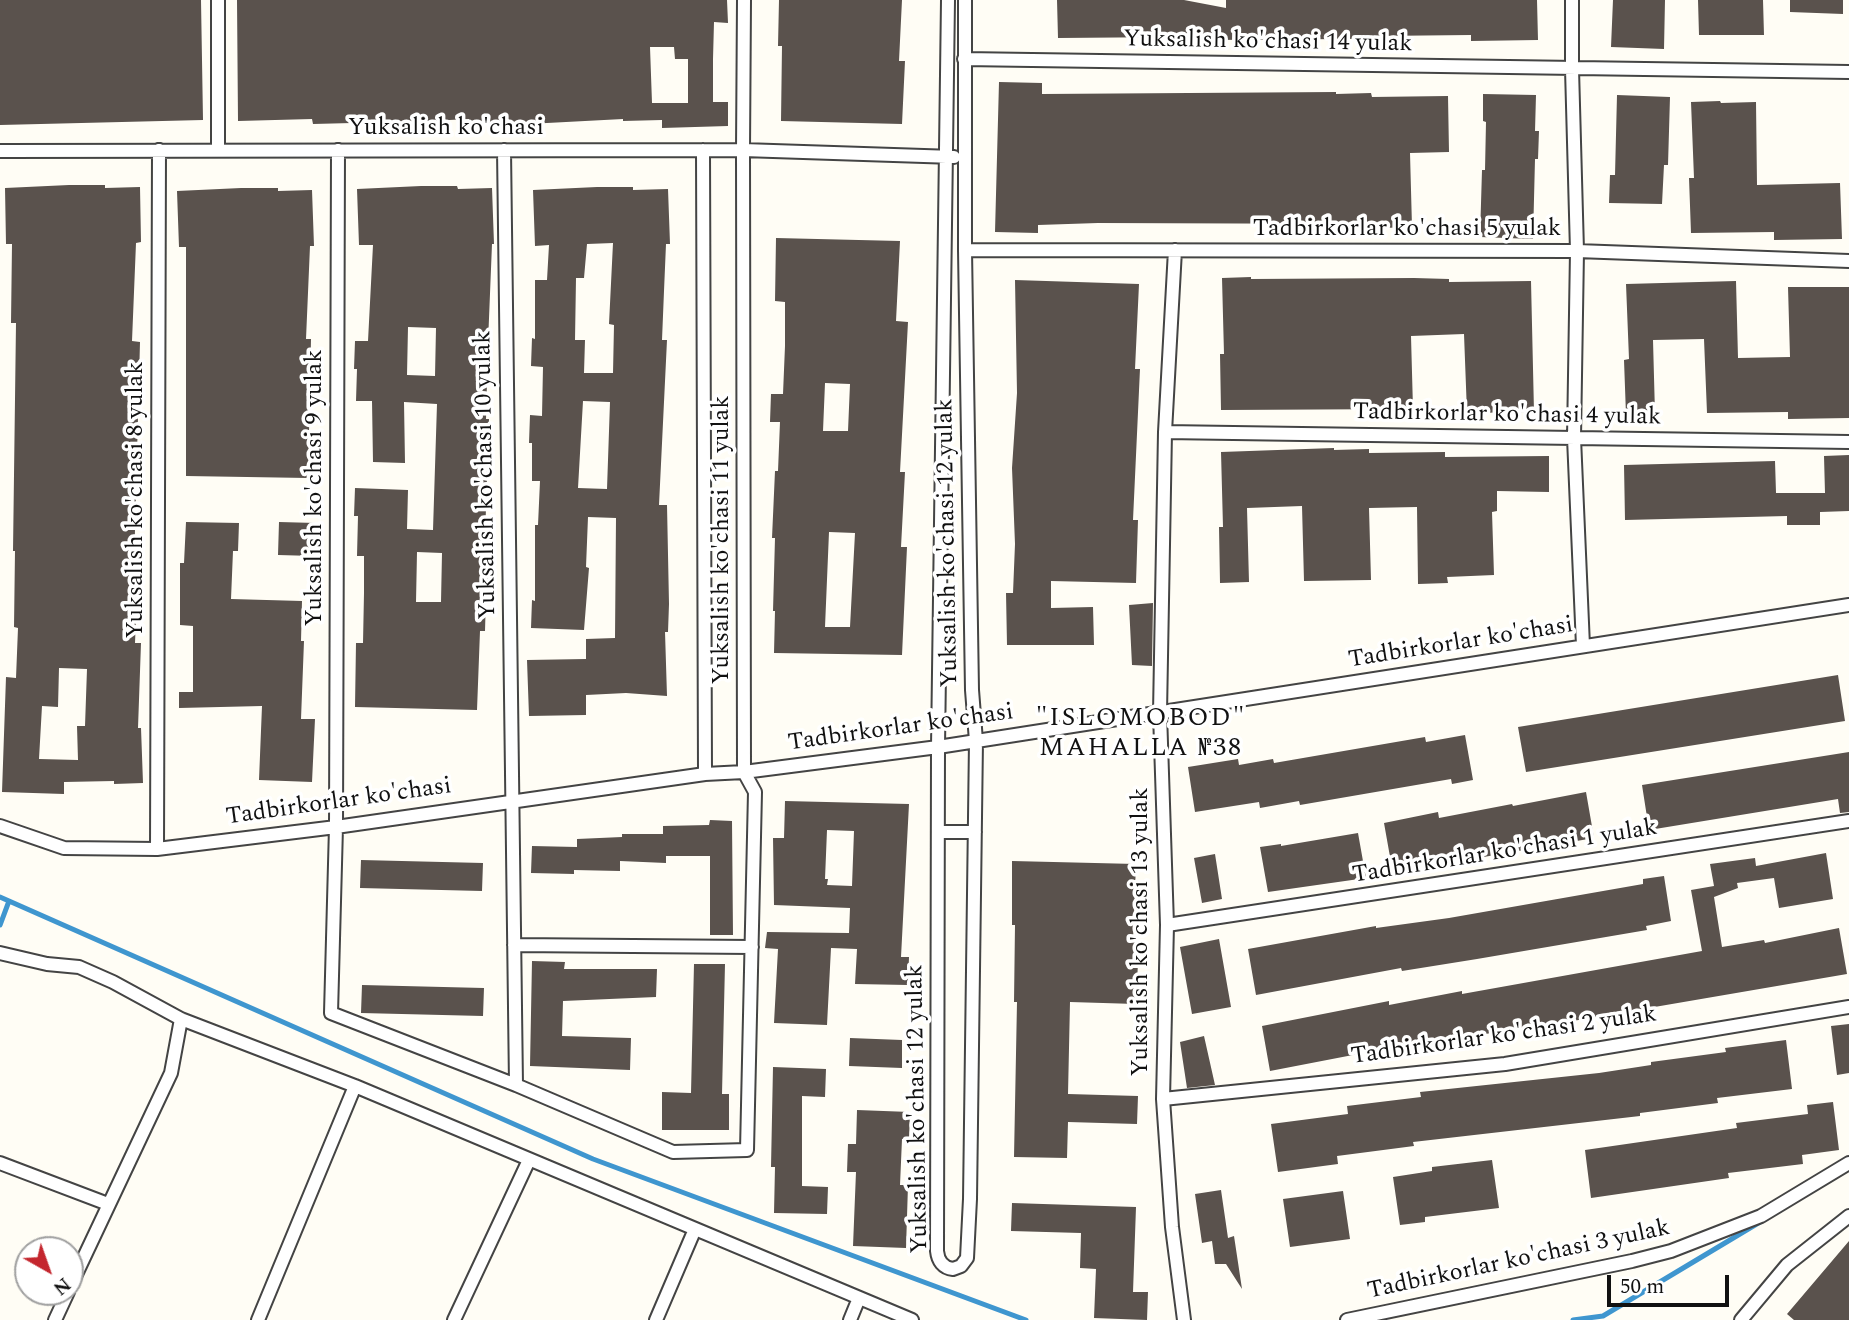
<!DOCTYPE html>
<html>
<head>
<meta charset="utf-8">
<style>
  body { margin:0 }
  #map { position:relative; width:1849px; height:1320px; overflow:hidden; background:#fffdf5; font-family:Spectral,serif }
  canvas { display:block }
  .north { position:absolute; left:14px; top:1236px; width:70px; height:70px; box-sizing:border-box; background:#fff; border:2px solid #a0a0a0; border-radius:50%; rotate:140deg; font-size:19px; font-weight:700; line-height:28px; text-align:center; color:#111 }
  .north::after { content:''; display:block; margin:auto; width:24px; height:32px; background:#c4262e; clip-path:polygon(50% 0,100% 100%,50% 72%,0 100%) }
  .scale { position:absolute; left:1607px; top:1275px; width:122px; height:32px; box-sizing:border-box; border:4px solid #111; border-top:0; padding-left:9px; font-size:21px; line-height:24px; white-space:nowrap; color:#111; -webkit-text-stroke:5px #fff; paint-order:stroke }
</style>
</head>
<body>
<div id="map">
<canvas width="1849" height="1320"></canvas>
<div class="north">N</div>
<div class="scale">50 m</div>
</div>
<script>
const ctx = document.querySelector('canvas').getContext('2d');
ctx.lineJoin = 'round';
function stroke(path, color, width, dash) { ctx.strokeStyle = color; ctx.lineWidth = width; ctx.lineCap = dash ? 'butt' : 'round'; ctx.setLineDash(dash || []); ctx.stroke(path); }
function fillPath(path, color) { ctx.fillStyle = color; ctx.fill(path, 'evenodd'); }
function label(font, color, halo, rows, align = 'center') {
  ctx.font = font + ' Spectral,serif'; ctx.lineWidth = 7; ctx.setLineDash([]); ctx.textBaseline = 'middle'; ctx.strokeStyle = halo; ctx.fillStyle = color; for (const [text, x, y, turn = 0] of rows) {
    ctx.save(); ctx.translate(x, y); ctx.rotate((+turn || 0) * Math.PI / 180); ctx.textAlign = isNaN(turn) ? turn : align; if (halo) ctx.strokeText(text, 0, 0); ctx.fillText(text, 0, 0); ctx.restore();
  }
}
const stream = new Path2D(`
  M0,897L593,1159L1026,1320
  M0,925L9,901
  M1573,1320L1603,1316L1760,1222`);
const building = new Path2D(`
  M0,0H201L203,120L0,125Z
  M237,0H727L728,23L714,22L713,59V102H728V126L662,128V120L623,121V119L509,125V123L469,124V119L352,125V123L313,124L312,119L238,121ZM650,47H674L675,59H688V103H652Z
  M779,0H902L899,61H905L902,124L781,121L782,46H778Z
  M1057,0H1184L1226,8V0H1537L1538,40L1471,41V35L1376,36V38L1347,39L1210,40L1176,39V37L1058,38Z
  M1613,0H1665L1664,49L1611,47Z
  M1698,0H1763L1764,35H1699Z
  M1790,0H1843V14L1790,12Z
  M999,82L1042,83V94L1336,92V94L1371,93L1372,97L1448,96L1449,152L1410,153L1412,227L1383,228V224L1098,223L1038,225V233L995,232Z
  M1483,94L1536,95L1535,131H1539L1538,159H1535L1533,239L1480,237L1482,170H1485L1486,122L1483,121Z
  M1617,95L1670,97L1668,165H1664L1662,204L1609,203L1610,175H1615Z
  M1720,101L1721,103L1756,102L1757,185L1840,183L1842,239L1774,240V232L1691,233L1689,178H1694L1691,102Z
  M69,185H105V188L140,187L141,242L136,243L132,341L140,342L134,567H138L135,643H141L138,728H141L143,783L114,784V781L64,782V794L2,792L6,677L16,678L18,628L14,627L15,551H13L16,323H11L12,244H6L5,188ZM59,668L87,669L85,726H77L78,760L39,759L42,706L58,707Z
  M421,186H457L458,189L492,188L494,244H492L488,343L486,419H489L484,567H495L494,595H486L485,631H480L477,710L355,707L356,643H363L364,593V556H357L358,516H354L355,488L408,490L407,529L433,530L437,404L404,402L405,463L373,462L372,401H356L357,369H354L355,341H368L373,245H359L357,189ZM408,327L436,328L435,376L407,375ZM417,552L442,553L441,602H416Z
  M597,187H633V190L668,189L670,244H666L664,291L662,340H667L659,505H667L669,604L668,632H665L667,696L626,693L586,695V715L529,716L527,660L586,659V639L615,638L616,518L588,517L586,567L589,568L584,630L531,628L532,600L535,601V525H538L540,481H532V443H529L530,415L542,416L543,367L531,366L532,338L535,339V280H547L549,245L535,246L533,190ZM613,243L609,324L614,325L613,373H584L585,340H575L576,278H584L587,244ZM583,401L610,402L607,489L578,488Z
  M241,188H278V191L312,190L314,246H310L306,339H311L308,478L186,476V247H179L177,191Z
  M776,238L900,241L896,321L908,322L900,472H905L901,547H907L902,655L774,653L775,611H773L775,538H772L775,471H778L780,422H770L771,394H783L785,346V302L775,301ZM825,383L850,384L848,431H823ZM829,532L855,533L850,627H825Z
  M1251,277V279L1414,278L1449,279V282L1531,281L1534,412L1467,413L1464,334L1411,336L1413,409L1221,410L1220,354H1224L1222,278Z
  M1015,280L1139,284L1135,369H1140L1133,520H1138L1136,583L1051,581V608L1093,607L1094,645H1007L1006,593H1013L1015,544L1012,468L1017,393Z
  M1736,281L1738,358L1790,357L1788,287H1849V418L1788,419V412L1707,413L1704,339L1653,340L1655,414L1626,415L1624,360L1629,359L1626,284Z
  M1334,448V450L1369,449V453L1445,452V457L1549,456V492L1497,491V511L1492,512L1494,575L1447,577L1448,583L1418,584L1417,507L1369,508L1371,580L1304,581L1302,506L1247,508L1249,582L1220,583L1219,527H1223L1221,452Z
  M1849,455V511L1820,512V525H1787V516L1625,520L1624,465L1775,461L1776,493H1825L1824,456Z
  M186,522L239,523L238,551H233L231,599L302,601L301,641H304L301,719H315L312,782L259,780L262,706L179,708V692H193V626L180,625V563H184Z
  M279,522L316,523L314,556L278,555Z
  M1153,603L1152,666L1132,665L1129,605Z
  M1838,675L1845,721L1526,772L1518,727Z
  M1465,735L1473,780L1452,784L1451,779L1300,805L1299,801L1260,808L1259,802L1195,812L1188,767L1238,759L1239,765L1273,759L1274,763L1425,737L1426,742Z
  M1849,752V812L1840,813L1838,799L1649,830L1642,785Z
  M1586,792L1594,838L1466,860L1465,854L1392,868L1384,823L1438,812L1439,818L1512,804L1513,806Z
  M785,801L909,804L901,957H909L908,985L855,984L857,949L831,948L827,1025L774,1023L778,949L765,948L767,932L849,933L850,908L774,905L773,838H784ZM827,830L854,831L852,886L827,885L828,879H825Z
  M710,820L732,821L733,935H710V856H666V863L620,861V871L574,870V874L531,873L532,846L577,847V839L622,837V834H663V826L709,825Z
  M1358,833L1366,878L1268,892L1260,847L1281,844V846Z
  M1826,853L1833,899L1779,908L1774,878L1737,883L1738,888L1714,897L1722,947L1764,940L1765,943L1839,928L1847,974L1491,1035V1033L1415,1047V1043L1270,1071L1262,1026L1389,1001V1005L1462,991V994L1702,951L1691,890L1714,886L1710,864L1755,858L1756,866Z
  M1215,854L1222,899L1202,903L1194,858Z
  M361,860L483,863L482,891L360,888Z
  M1012,861L1136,864L1133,941H1139L1136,1004L1070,1002L1068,1094L1138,1096L1137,1124L1068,1122L1067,1158L1014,1157L1017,1002H1014L1015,925H1012Z
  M1664,876L1671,921L1646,926L1647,930L1477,959L1402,971L1401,968L1256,995L1248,949L1376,926V928L1449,918L1643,884V879Z
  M1219,939L1231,1007L1192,1014L1180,947Z
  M532,961L565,962L564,969H657L656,997L563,1001L562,1036L631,1038L630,1070L530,1066Z
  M694,964H725L722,1094H729V1130H662V1092L691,1093Z
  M362,985L484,988L483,1016L361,1013Z
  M1849,1024V1073L1837,1075L1831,1026Z
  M1204,1036L1215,1085L1187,1088L1180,1042Z
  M850,1038L902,1040V1068L849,1066Z
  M1786,1040L1792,1089L1717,1098L1718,1103L1640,1113V1116L1413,1142L1414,1146L1337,1156L1338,1164L1278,1172L1271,1124L1348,1114L1347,1106L1421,1097L1420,1092L1599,1073L1651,1065V1062L1726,1052L1725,1048Z
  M773,1067L826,1069L825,1097L802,1096V1186L828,1187L827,1214L774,1213L775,1167H771Z
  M1833,1102L1839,1150L1802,1155L1803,1164L1728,1173L1729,1178L1591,1198L1585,1150L1737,1128L1736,1123L1808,1114L1807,1105Z
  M857,1110L910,1112L909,1139H902L900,1185H908L906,1248L853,1246L856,1172H847L848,1144H856Z
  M1492,1160L1499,1208L1425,1217V1222L1400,1225L1393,1177L1432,1171V1167Z
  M1221,1190L1228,1238L1234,1236L1242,1289L1226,1264H1215L1212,1241L1202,1243L1195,1194Z
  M1343,1191L1350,1239L1290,1247L1283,1199Z
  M1012,1203L1136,1207L1133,1292H1148L1147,1320L1094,1318L1096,1269L1080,1268L1081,1233L1011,1231Z
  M1849,1241V1320H1794L1787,1314Z`);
const minor = new Path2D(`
  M218,0V150
  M948,0L938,747L937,1251C938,1261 943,1268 953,1269L961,1266L967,1258L970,1199L976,741L972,690L965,250V0
  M1572,0V69L1577,251L1574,438L1583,646
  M964,59L1849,72
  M338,150L336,827L331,1013L516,1085
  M504,150L516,1085L673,1152L747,1150L755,792L744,772L743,150L954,157
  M703,150L705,774
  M0,151L743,150L744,0
  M965,250L1577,251L1849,261
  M1175,250L1165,432L1160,713L1167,925L1163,1099L1172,1227L1184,1320
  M1165,432L1849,442
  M0,826L64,848L157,849L336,827L705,774L744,772L938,747L1849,605
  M938,832H975
  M157,849L159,150
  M1167,925L1849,821
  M514,945L752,947
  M0,953L47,964L79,967L113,982L181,1019L355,1086L912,1320
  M1163,1099L1505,1064L1849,1007
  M0,1163L108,1204
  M70,1287L171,1073L181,1019
  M55,1320L68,1292
  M258,1320L355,1086
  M454,1320L529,1160
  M656,1320L695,1229
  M850,1320L859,1298
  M1347,1320L1632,1261L1671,1251L1761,1216L1849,1163
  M1741,1320L1787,1265L1849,1216`);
const streetNames = [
  ["Yuksalish ko'chasi 14 yulak",1268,43,1],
  ["Yuksalish ko'chasi",446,129],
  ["Tadbirkorlar ko'chasi 5 yulak",1407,230],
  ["Tadbirkorlar ko'chasi 4 yulak",1507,416,1],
  ["Yuksalish ko'chasi 10 yulak",487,475,-91],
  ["Yuksalish ko'chasi 9 yulak",316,488,-90],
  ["Yuksalish ko'chasi 8 yulak",137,500,-90],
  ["Yuksalish ko'chasi 11 yulak",723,540,-90],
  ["Yuksalish ko'chasi 12 yulak",949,543,-91],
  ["Tadbirkorlar ko'chasi",1461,644,-9],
  ["Tadbirkorlar ko'chasi",901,729,-8],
  ["Tadbirkorlar ko'chasi",339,803,-8],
  ["Tadbirkorlar ko'chasi 1 yulak",1505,853,-9],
  ["Yuksalish ko'chasi 13 yulak",1142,932,-90],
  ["Tadbirkorlar ko'chasi 2 yulak",1504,1037,-8],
  ["Yuksalish ko'chasi 12 yulak",919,1109,-91],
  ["Tadbirkorlar ko'chasi 3 yulak",1519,1261,-12]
];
const neighbourhoodNames = [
  ["\"ISLOMOBOD\"",1141,720],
  ["MAHALLA №38",1141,750]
];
stroke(stream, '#3f96cf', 5);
fillPath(building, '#5a524d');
stroke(minor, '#444', 16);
stroke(minor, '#fff', 12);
label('24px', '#111', '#fff', streetNames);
ctx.letterSpacing = '2px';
label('26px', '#111', '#fff', neighbourhoodNames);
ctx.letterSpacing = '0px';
</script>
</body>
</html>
